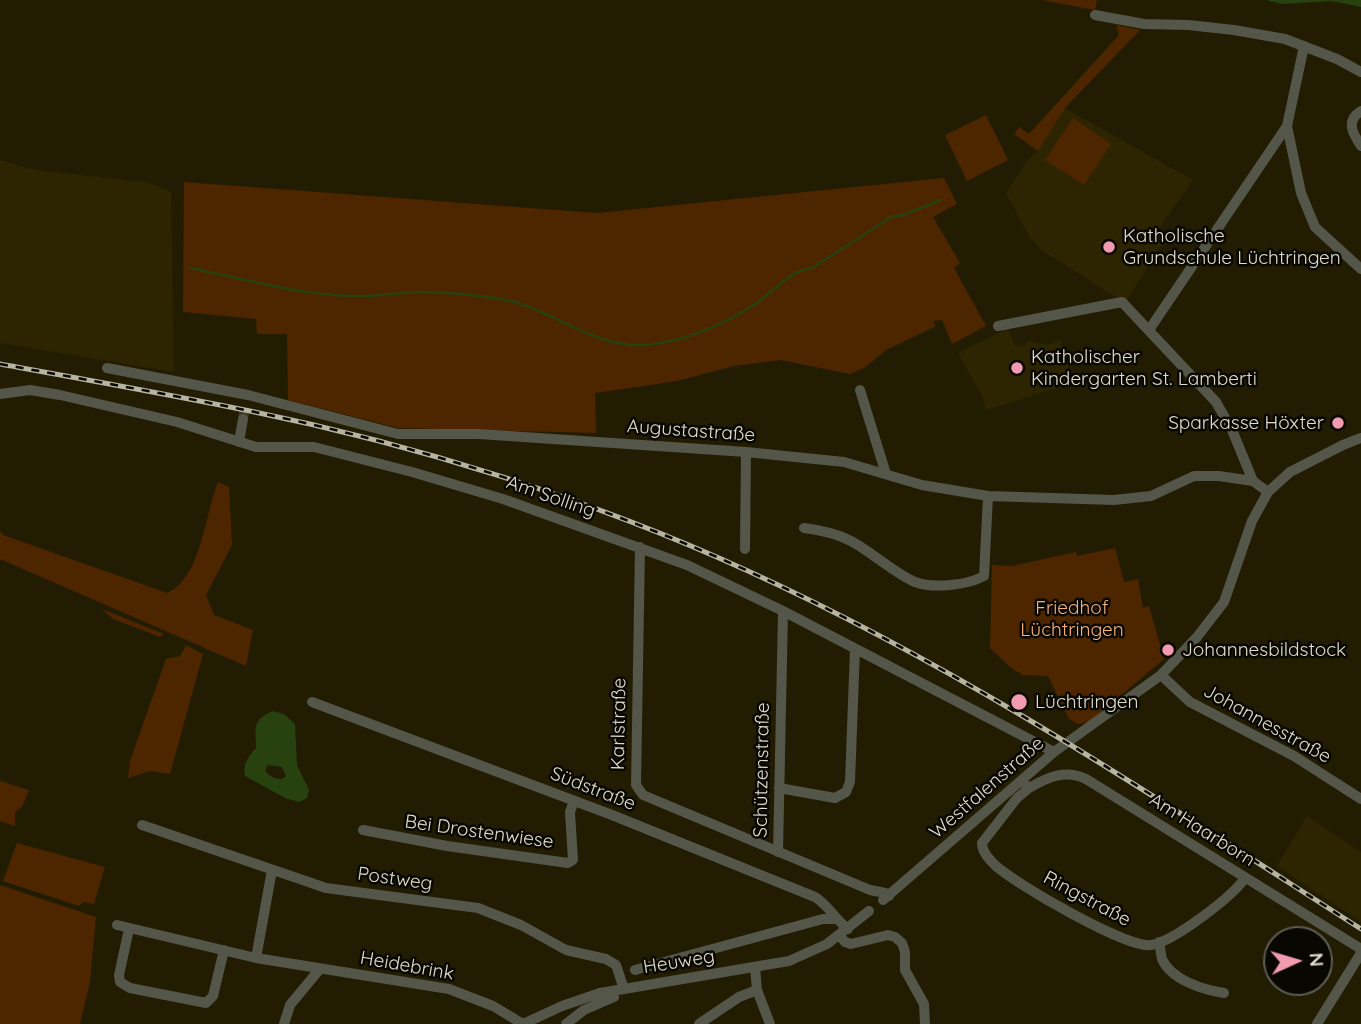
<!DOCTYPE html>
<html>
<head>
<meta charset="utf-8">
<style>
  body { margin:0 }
  #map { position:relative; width:1361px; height:1024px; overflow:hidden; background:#221c02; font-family:Quicksand,sans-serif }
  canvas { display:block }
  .north { position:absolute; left:1263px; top:926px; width:70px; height:70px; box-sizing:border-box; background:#090701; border:2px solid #5f5d53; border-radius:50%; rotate:86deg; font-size:19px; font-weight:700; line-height:28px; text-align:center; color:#e1ddcd }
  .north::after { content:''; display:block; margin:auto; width:24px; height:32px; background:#f29ab0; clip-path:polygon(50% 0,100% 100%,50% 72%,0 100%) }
</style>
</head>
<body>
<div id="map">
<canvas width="1361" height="1024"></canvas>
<div class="north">N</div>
</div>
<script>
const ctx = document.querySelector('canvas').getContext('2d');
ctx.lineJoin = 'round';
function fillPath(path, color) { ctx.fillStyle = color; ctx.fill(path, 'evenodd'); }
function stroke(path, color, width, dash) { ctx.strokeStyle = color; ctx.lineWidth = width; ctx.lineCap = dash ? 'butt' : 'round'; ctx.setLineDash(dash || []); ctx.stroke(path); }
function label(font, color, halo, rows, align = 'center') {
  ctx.font = font + ' Quicksand,sans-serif'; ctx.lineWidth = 5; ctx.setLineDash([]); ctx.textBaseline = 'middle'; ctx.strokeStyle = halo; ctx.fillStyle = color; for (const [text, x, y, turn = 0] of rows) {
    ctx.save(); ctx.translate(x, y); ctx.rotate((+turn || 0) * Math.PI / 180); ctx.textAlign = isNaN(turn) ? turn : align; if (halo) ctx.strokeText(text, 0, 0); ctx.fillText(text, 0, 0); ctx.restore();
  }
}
const built = new Path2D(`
  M1065,108L1193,180L1158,230L1166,238L1127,300L1112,295L1040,249L1030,238L1006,193L1029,158L1038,151Z
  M0,160L35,170L147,182L171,192L174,372L0,343Z
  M1005,330H1009L1015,346H1025L1028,341L1048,345L1060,340L1073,383L986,410L982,396L958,353Z
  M1307,816L1361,852V922L1277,866Z`);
const green = new Path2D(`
  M1041,0H1097L1095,10Z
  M1116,25L1140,30L1065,108L1038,151L1014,134L1019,127L1029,134L1119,35Z
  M986,115L1008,160L967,181L945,135Z
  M1073,118L1111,144L1084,185L1045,160Z
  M944,178L957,204L933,217L960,263L954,268L986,326L952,344L942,320L933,321L936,326L886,350L864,368L850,374L781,360L734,366L677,381L595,393L596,433L398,428L288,400L287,334H257L256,319L183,312L184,182L597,213Z
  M218,482L229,487L232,545L206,595L214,615L253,630L246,666L0,559V531L3,535L167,593C201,579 205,514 218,482Z
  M1115,548L1124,582L1138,579L1143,608L1149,606L1164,659L1089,722L1078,724L1069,719L1048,676L1023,675L1011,668L990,648L992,565L1012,566L1076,552L1077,556Z
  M102,609L164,634L160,637L113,619Z
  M186,645L203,654L170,774L150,771L128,778L130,761L166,659L180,656Z
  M0,781L29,790L22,807L15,812V826L0,821Z
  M17,843L105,867L94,904L83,902L79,906L3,881Z
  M0,885L96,917L90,982L80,1024H0Z`);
const water = new Path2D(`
  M1266,0H1361V7L1331,1L1282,4Z
  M273,711L284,714L295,724L297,765L309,790L307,798L299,802L285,798L245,776C243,764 247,758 256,748C256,727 251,721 273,711ZM268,765L282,767L286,776L282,779C274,779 270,777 265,770Z`);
const stream = new Path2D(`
  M191,268C244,279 299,295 353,296C376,297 399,292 422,292C448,292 475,295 501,299C552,308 594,349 647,345C684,341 724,325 755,304C775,291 788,271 812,268L891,217L903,215L941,200`);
const minorTunnel = new Path2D(`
  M243,419L245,408`);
const minor = new Path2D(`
  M1095,15L1144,24L1188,25L1234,30L1285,39L1337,59L1361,72
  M1304,46L1287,126L1301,193L1315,227L1361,269
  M1361,111C1345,121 1353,134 1361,146
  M998,326L1122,302L1216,402L1232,430L1253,481
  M1149,330L1287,126
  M107,368L248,395L398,434H479L746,452L844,462L922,485L988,496L1114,500L1151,496L1194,476H1219L1253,481L1268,492
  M860,390L886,474
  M0,394L30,390L60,395L177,422L256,447H314L412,472L503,499L687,565L783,611L1054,752
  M239,442L243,419
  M804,528C820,530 836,533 851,541C870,551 897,575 915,582C934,589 968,585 984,576L988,496
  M640,547L636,785L643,795L870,890L885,893L889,896
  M745,549L746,452
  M1161,675L1190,702L1294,756L1361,799
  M312,702L612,815L815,897C828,905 835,919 848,929
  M1021,781L1029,788C1048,777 1065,769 1086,779L1361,949
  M779,788L835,798L846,792L850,782L855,649
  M1029,788L1017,798L982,843C982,852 989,859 995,865C1014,883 1127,949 1151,945C1173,942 1232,897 1245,878
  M142,825L326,888L478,908L521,925L566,950L606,959L616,965L624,989
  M363,830L447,846L568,863L573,860L570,812L574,801
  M778,852L783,611
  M883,900L1054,752L1161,675L1197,637L1224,602L1252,521L1268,492L1290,472L1343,445L1361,438
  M117,925L256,958L449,989L493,1006L523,1024
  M129,929L119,975L120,982L130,988L206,1003L213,996L224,950
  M839,935L845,942L851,944L888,935L895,937L902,943L905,952V970L924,1004L925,1024
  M1159,942C1160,947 1161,954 1162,959C1171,980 1204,990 1224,993
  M256,958L272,870
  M755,967L757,990L770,1024
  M635,970L823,919H835
  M284,1024L290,1005L319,970
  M523,1024L562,1006L600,993L789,961L827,944L869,911
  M566,1024L584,1010L614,997L613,991
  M699,1024L739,997L757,990
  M1317,1024L1361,953`);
const rail = new Path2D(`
  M0,364C83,379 167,394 250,411C417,445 593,500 748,571C964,669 1161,801 1361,929`);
const markers = [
  [1109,247,7,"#f29ab0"],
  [1017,368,7,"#f29ab0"],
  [1338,423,7,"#f29ab0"],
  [1168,650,7,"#f29ab0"],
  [1019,702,9,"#f29ab0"]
];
const poiNames = [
  ["Katholische",1123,236],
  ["Grundschule Lüchtringen",1123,258],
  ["Katholischer",1031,357],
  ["Kindergarten St. Lamberti",1031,379],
  ["Sparkasse Höxter",1324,423,"right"],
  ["Johannesbildstock",1182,650],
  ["Lüchtringen",1035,702]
];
const streetNames = [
  ["Augustastraße",691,431,4],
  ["Am Solling",551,497,19],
  ["Karlstraße",619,724,-89],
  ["Johannesstraße",1267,724,29],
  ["Schützenstraße",762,770,-89],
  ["Westfalenstraße",987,788,-41],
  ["Südstraße",593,789,21],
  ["Am Haarborn",1202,830,32],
  ["Bei Drostenwiese",479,832,8],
  ["Postweg",395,879,8],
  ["Ringstraße",1087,899,28],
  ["Heuweg",679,962,-9],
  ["Heidebrink",407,966,10]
];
const parkNames = [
  ["Friedhof",1072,608],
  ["Lüchtringen",1072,630]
];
fillPath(built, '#2d2501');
fillPath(green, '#4d2600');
fillPath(water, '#27410f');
stroke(stream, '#27410f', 2.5);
stroke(minorTunnel, '#3f3920', 10, [10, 5]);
stroke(minor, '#545649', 10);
stroke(rail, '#b8b4a2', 5);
stroke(rail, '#090701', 2.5, [8]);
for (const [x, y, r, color] of markers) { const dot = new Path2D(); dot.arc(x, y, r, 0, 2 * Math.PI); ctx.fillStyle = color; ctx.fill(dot); stroke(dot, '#090701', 2.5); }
label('19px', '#e1ddcd', '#090701', poiNames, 'left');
label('19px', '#e1ddcd', '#090701', streetNames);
label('19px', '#f9b278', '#090701', parkNames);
</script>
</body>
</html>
